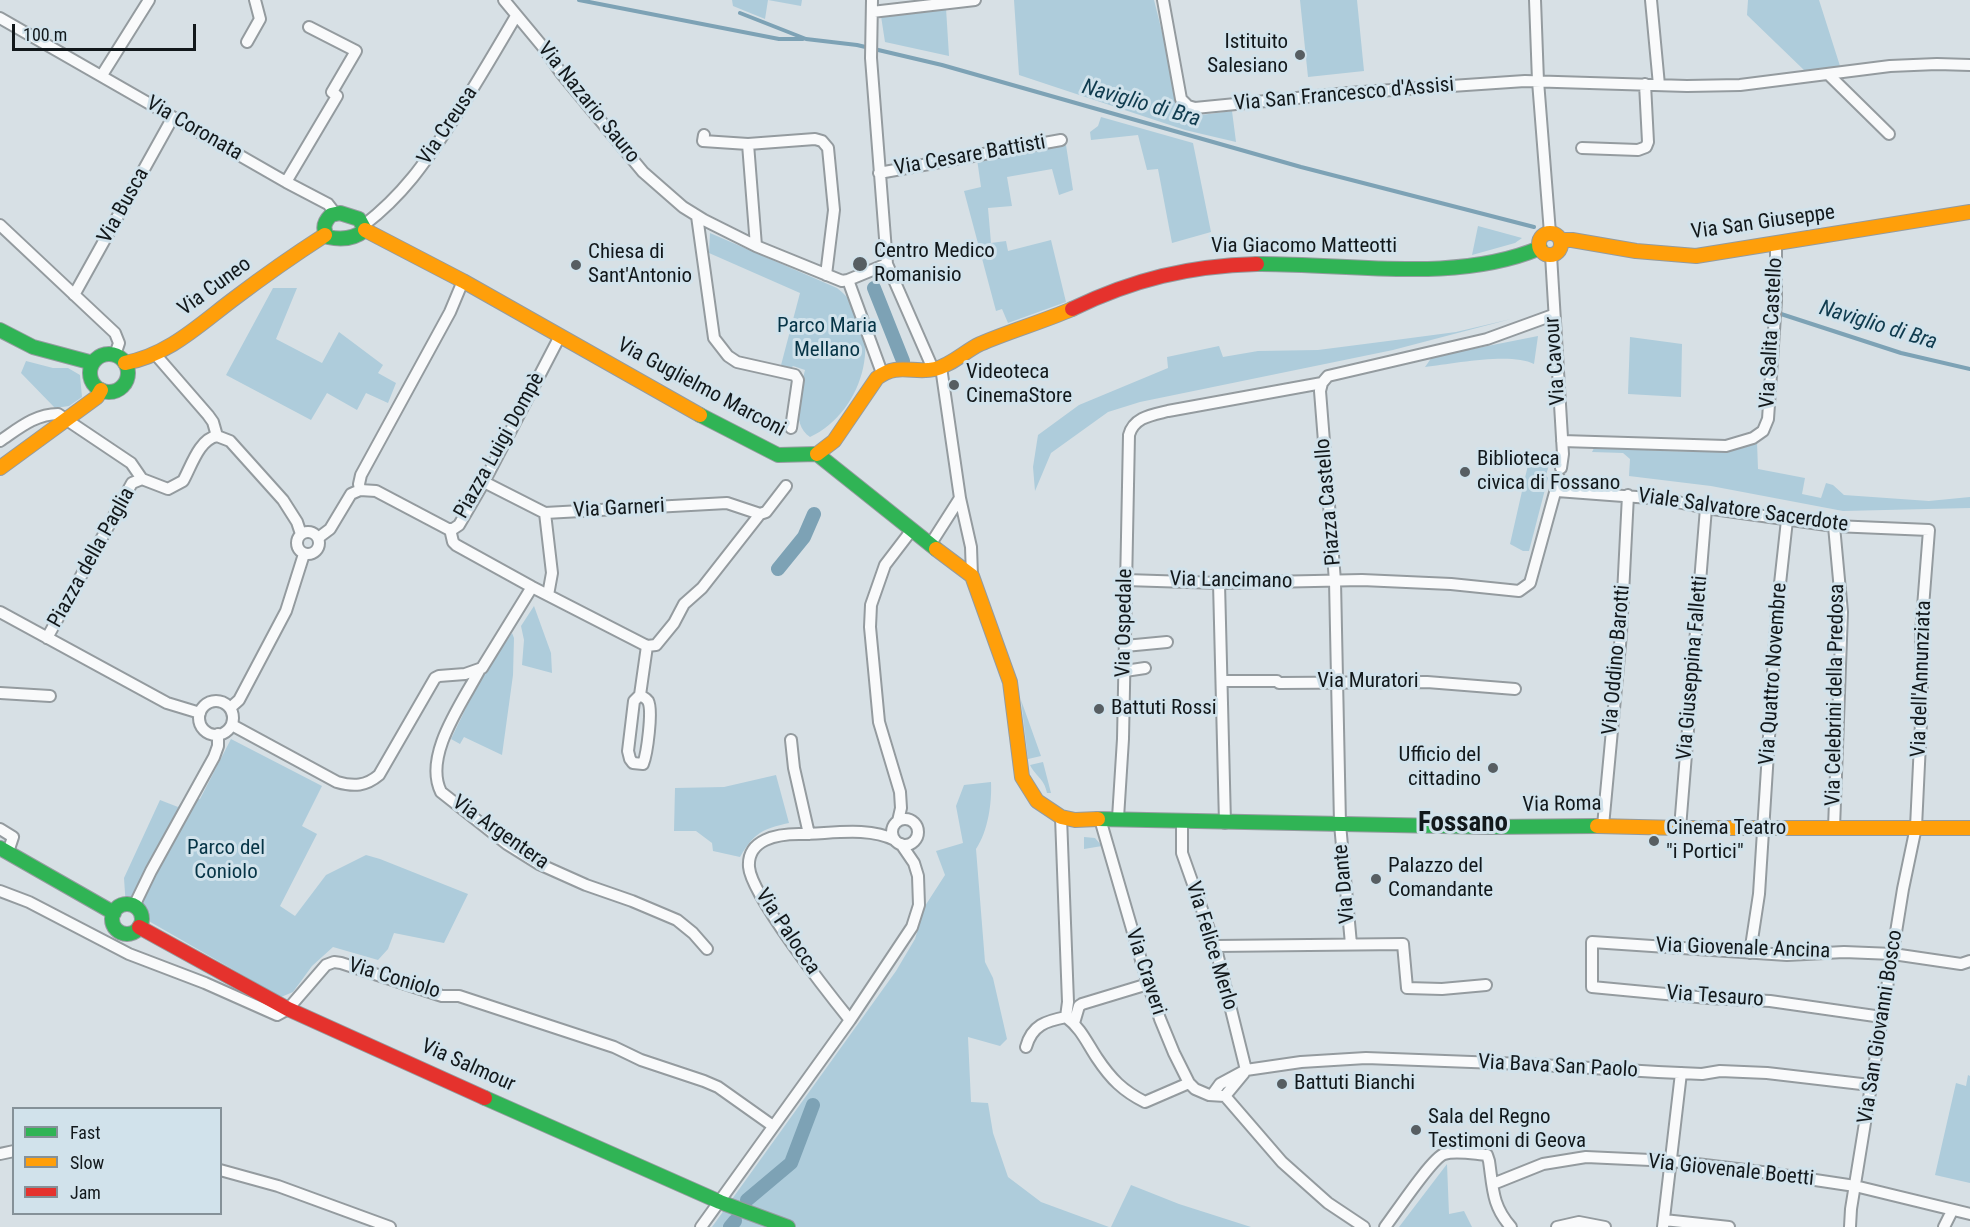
<!DOCTYPE html>
<html>
<head>
<meta charset="utf-8">
<style>
  body { margin:0 }
  #map { position:relative; width:1970px; height:1227px; overflow:hidden; background:#d7e0e5; font-family:"Roboto Condensed",sans-serif }
  canvas { display:block }
  .legend { position:absolute; left:12px; top:1107px; width:210px; height:108px; box-sizing:border-box; background:#d1e2eb; border:2px solid #859198; margin:0; padding:8px 10px; list-style:none; font-size:18px; color:#12181b }
  .legend li { display:flex; align-items:center; gap:12px; height:30px }
  .legend b { width:30px; border:2px solid #859198 }
  .scale { position:absolute; left:12px; top:24px; width:184px; height:27px; box-sizing:border-box; border:3px solid #12181b; border-top:0; padding-left:8px; font-size:18px; line-height:21px; white-space:nowrap; color:#12181b; -webkit-text-stroke:4px #d1e2eb; paint-order:stroke }
</style>
</head>
<body>
<div id="map">
<canvas width="1970" height="1227"></canvas>
<ul class="legend">
<li><b style="height:8px;background:#30b455"></b>Fast</li>
<li><b style="height:8px;background:#ff9f0a"></b>Slow</li>
<li><b style="height:8px;background:#e5322d"></b>Jam</li>
</ul>
<div class="scale">100 m</div>
</div>
<script>
const ctx = document.querySelector('canvas').getContext('2d');
ctx.lineJoin = 'round';
function fillPath(path, color) { ctx.fillStyle = color; ctx.fill(path, 'evenodd'); }
function stroke(path, color, width, dash) { ctx.strokeStyle = color; ctx.lineWidth = width; ctx.lineCap = dash ? 'butt' : 'round'; ctx.setLineDash(dash || []); ctx.stroke(path); }
function label(font, color, halo, rows, align = 'center') {
  ctx.font = font + ' "Roboto Condensed",sans-serif'; ctx.lineWidth = 6; ctx.setLineDash([]); ctx.textBaseline = 'middle'; ctx.strokeStyle = halo; ctx.fillStyle = color; for (const [text, x, y, turn = 0] of rows) {
    ctx.save(); ctx.translate(x, y); ctx.rotate((+turn || 0) * Math.PI / 180); ctx.textAlign = isNaN(turn) ? turn : align; if (halo) ctx.strokeText(text, 0, 0); ctx.fillText(text, 0, 0); ctx.restore();
  }
}
const green = new Path2D(`
  M732,0H802L801,6L768,0L765,19L733,6Z
  M1014,0H1154L1165,44L1178,118L1232,111L1236,142L1185,130L1019,75Z
  M1300,0H1357L1364,71L1308,77Z
  M1748,0H1819L1840,66L1805,71L1747,15Z
  M946,8L949,56L885,42L881,16Z
  M1101,117L1193,143L1211,232L1172,243L1158,169L1147,170L1138,135L1091,140L1090,132L1098,126Z
  M1066,145L1073,190L1059,195L1052,169L1007,177L1012,206L988,208L991,243L1006,241L1008,251L1051,240L1066,302L1008,323L1002,309L996,311L964,191L981,187L977,159Z
  M1478,226L1522,238L1515,243L1472,255Z
  M710,233L837,288C888,327 865,412 810,437C790,423 800,391 805,370L793,366L789,370L780,369L800,293L709,253Z
  M273,288H297L276,339L322,363L339,332L383,365L378,373L396,383L388,403L366,393L357,410L327,393L311,420L226,375Z
  M1511,319L1393,350L1140,402L1108,412L1051,453L1035,491L1033,467L1038,435L1079,405L1168,368L1167,357L1219,346L1223,357L1258,351L1318,350L1388,341L1456,332Z
  M1538,336L1534,364C1511,352 1452,364 1425,367L1432,357Z
  M1630,337L1682,344L1681,397L1628,394Z
  M26,361L53,368H68L80,375L82,397L69,406L55,408L21,373Z
  M1757,442L1758,469L1805,478L1802,494L1821,498L1826,483L1833,485L1844,495L1929,501L1970,497V508L1843,511L1711,486L1629,476L1630,459L1623,453L1592,452L1595,446L1661,451L1722,452Z
  M1530,456L1549,465L1546,475L1548,478L1529,551H1523L1510,544Z
  M534,606L551,653L552,673L522,665L524,640L521,626Z
  M512,633L514,638L513,675L502,755L464,737L460,744L451,739L479,681Z
  M1021,700L1041,756L1028,759Z
  M231,739L322,786L302,826L317,834L280,906L295,916L326,875L366,855L380,859L468,894L444,943L394,933L388,949L378,960L333,947L312,966L293,992L281,997L126,908L124,878L160,800L178,807L183,800L200,799Z
  M1043,762L1051,793H1047C1044,778 1036,777 1030,765Z
  M776,775L789,823C762,829 754,833 740,857L713,851L712,843L696,831H674L675,788L724,787Z
  M991,782C992,803 988,831 976,849L985,962L993,978L1007,1039L1000,1046L968,1037L971,1102L988,1103L993,1133L1008,1177L1041,1202L1109,1227H712L896,971L915,939L925,906L945,875L936,851L963,843L956,806L964,785Z
  M1084,837L1095,838L1102,846L1084,849Z
  M1968,1075L1970,1076V1183L1935,1175L1956,1083L1966,1086Z
  M1447,1164L1449,1214L1464,1211L1472,1227H1399Z
  M1131,1185L1179,1204L1251,1227H1111Z`);
const stream = new Path2D(`
  M579,0L779,39H803
  M740,13L806,39L857,45L942,65L1301,167L1534,227
  M1778,313L1901,353L1970,369`);
const canal = new Path2D(`
  M874,288L903,361
  M778,569L804,537L814,514
  M747,1200L791,1163L813,1105
  M730,1227L735,1221`);
const street = new Path2D(`
  M504,0L543,47L561,73L643,172L683,207L704,220L756,246L842,281L848,280L887,264
  M872,0L871,58L887,264L933,369
  M1163,0L1181,99L1188,106L1195,108L1348,93L1525,81L1687,86L1740,85L1890,66L1937,64L1970,65
  M1535,0L1538,81L1550,233
  M1651,0L1659,85
  M872,12L975,0
  M0,18L286,182L328,204L335,213
  M247,42L260,19L255,0
  M1828,74L1889,134
  M102,75L149,0
  M704,135L703,141L748,144L756,246
  M748,144L815,139L822,141L828,148L834,210L826,275
  M1582,148L1638,150L1646,147L1648,142L1645,84
  M879,173L1061,140
  M286,182L337,96L332,92L356,51L309,27
  M697,216L714,338L728,356L737,362L795,375L798,380L791,428
  M0,225L115,333L119,343L115,355
  M364,225C403,195 425,163 451,123C474,88 495,52 516,16
  M1551,255L1563,454L1561,468
  M848,280L882,373
  M74,295L173,117
  M155,354L208,415L213,422L217,436
  M1322,383L1320,391L1335,581L1340,824L1351,944
  M217,436L230,441L283,500L297,522L301,534
  M0,441C18,429 35,414 58,414L131,463L142,479
  M1562,441L1726,446L1753,438L1763,431L1768,419L1776,301V244
  M484,482L545,513L727,503L760,514
  M360,490L359,484L361,475L450,312L463,281
  M1557,491L1663,499L1706,508L1834,526L1929,530L1921,633L1922,701L1916,827L1903,889L1851,1209L1850,1227
  M960,498L971,547L972,576
  M545,513L552,573L548,595
  M450,529L453,542L456,545L532,587L647,646L656,645L674,623L684,604L702,588L760,514L766,512L786,486
  M297 543a11 11 0 1 1 22 0a11 11 0 1 1-22 0Z
  M318,538L330,529L351,494L360,490L376,491L448,529H453L459,525L484,482L560,336
  M930,545L960,498L941,367
  M1126,580L1219,583L1362,580L1451,584L1519,591L1530,583L1559,478
  M1219,583L1225,823
  M0,612L167,703L200,713
  M47,638L132,483L142,479L168,489L183,481C191,467 199,439 217,436
  M1125,646L1167,642
  M479,671C462,703 423,756 441,792L507,844L539,864L586,885L632,901L677,920L693,933L707,949
  M1125,671L1145,668
  M1222,681H1277L1279,683L1427,682L1515,689
  M0,693L50,696
  M640,695L634,701L628,751L630,759L633,763L643,764C647,754 653,710 648,701C646,698 643,697 640,695L647,646
  M199 718a17 17 0 1 1 34 0a17 17 0 1 1-34 0Z
  M230,708L239,700L286,611L304,554
  M232,725L337,782C354,787 366,786 379,775L435,678L439,676L465,674L482,668L532,587
  M791,740L794,768L809,834
  M1061,817L1068,1002L1066,1017C1081,1028 1087,1043 1097,1058C1111,1079 1123,1091 1145,1102L1189,1083
  M1118,818L1123,739L1129,435C1134,417 1152,415 1168,411L1322,383L1328,376L1487,339L1553,315
  M1100,819L1148,984L1160,1019L1174,1053L1189,1083L1195,1089L1209,1095L1225,1096
  M892 832a13 13 0 1 1 26 0a13 13 0 1 1-26 0Z
  M898,821L901,808L900,792L879,722L870,627L871,605L885,565L911,531
  M1182,821V853L1216,949L1246,1070
  M1603,826L1621,634L1628,495
  M1680,828L1706,508
  M1834,828L1842,612L1834,526
  M0,829L13,837L8,852
  M0,891L29,902L129,954L205,983L277,1015L288,1009L326,965L334,962L341,963L442,996H459L614,1047L641,1060L704,1081L718,1087L773,1126
  M134,906L151,871L214,757L218,746V734
  M1215,946L1403,944L1407,988L1442,989L1486,985
  M1750,953L1759,894L1777,611L1787,520
  M1882,1017L1770,1001L1708,998L1592,987V942L1787,955L1844,952L1893,954L1961,964L1970,961
  M850,1020C829,994 751,895 749,867C747,839 778,834 799,834C830,834 867,826 895,840
  M1074,1023L1079,1006L1082,1004L1148,984
  M1026,1047C1032,1025 1046,1021 1066,1017
  M1212,1095L1220,1084L1246,1070L1301,1062L1366,1058L1524,1064L1658,1072L1702,1074L1720,1071L1767,1073L1870,1085
  M1225,1096L1282,1162L1328,1203L1364,1227
  M1225,1096L1244,1073
  M0,1154L14,1151
  M220,1170L278,1186L390,1227
  M1493,1184L1543,1164L1586,1157L1672,1161L1762,1172L1855,1186L1970,1214
  M1664,1220L1729,1227
  M701,1227L850,1020L912,927L919,905L918,876L914,863L901,844
  M1385,1227C1395,1214 1432,1158 1444,1154C1456,1150 1474,1154 1487,1155L1489,1161C1493,1188 1492,1206 1511,1227
  M1557,1227L1579,1222L1605,1227
  M1663,1227L1681,1073
  M1944,1227L1952,1211`);
const fast = new Path2D(`
  M340,213L359,219L365,230C354,239 341,240 328,237C322,229 324,222 331,215Z
  M1257,264C1348,263 1454,284 1540,248
  M0,330L33,347L93,363
  M90 373a19 19 0 1 1 38 0a19 19 0 1 1-38 0Z
  M700,415L778,455L817,454L936,549
  M1098,819L1490,827L1597,826
  M0,848L114,913
  M112 919a15 15 0 1 1 30 0a15 15 0 1 1-30 0Z
  M485,1098L720,1202L788,1227`);
const slow = new Path2D(`
  M365,230L463,281L700,415
  M1539 244a11 11 0 1 1 22 0a11 11 0 1 1-22 0Z
  M1561,240H1572L1636,251L1696,256L1970,212
  M125,363C169,355 200,324 235,298C264,276 294,255 325,235
  M817,454L834,441L877,378C898,362 913,374 935,369C952,365 965,351 980,344C1010,331 1042,322 1072,309
  M0,468L97,397L101,390
  M936,549L972,576L1010,682L1022,777L1037,801L1061,817L1075,820L1098,819
  M1597,826L1680,828H1970`);
const jam = new Path2D(`
  M1072,309C1134,279 1189,266 1257,264
  M139,927L288,1009L485,1098`);
const markers = [
  [1300,55,6,"#575e62"],
  [860,264,8,"#575e62"],
  [576,265,6,"#575e62"],
  [954,385,6,"#575e62"],
  [1465,472,6,"#575e62"],
  [1099,709,6,"#575e62"],
  [1493,768,6,"#575e62"],
  [1654,841,6,"#575e62"],
  [1376,879,6,"#575e62"],
  [1282,1084,6,"#575e62"],
  [1416,1130,6,"#575e62"]
];
const poiNames = [
  ["Istituito",1288,43,"right"],
  ["Salesiano",1288,67,"right"],
  ["Centro Medico",874,252],
  ["Romanisio",874,276],
  ["Chiesa di",588,253],
  ["Sant'Antonio",588,277],
  ["Videoteca",966,373],
  ["CinemaStore",966,397],
  ["Biblioteca",1477,460],
  ["civica di Fossano",1477,484],
  ["Battuti Rossi",1111,709],
  ["Ufficio del",1481,756,"right"],
  ["cittadino",1481,780,"right"],
  ["Cinema Teatro",1666,829],
  ["\"i Portici\"",1666,853],
  ["Palazzo del",1388,867],
  ["Comandante",1388,891],
  ["Battuti Bianchi",1294,1084],
  ["Sala del Regno",1428,1118],
  ["Testimoni di Geova",1428,1142]
];
const streetNames = [
  ["Via San Francesco d'Assisi",1344,95,-5],
  ["Via Nazario Sauro",588,103,51],
  ["Via Creusa",448,126,-56],
  ["Via Coronata",194,129,30],
  ["Via Cesare Battisti",970,156,-10],
  ["Via Busca",124,206,-61],
  ["Via San Giuseppe",1763,223,-8],
  ["Via Giacomo Matteotti",1304,247],
  ["Via Cuneo",215,287,-36],
  ["Via Salita Castello",1772,333,-87],
  ["Via Cavour",1556,361,-94],
  ["Via Guglielmo Marconi",701,388,28],
  ["Piazza Luigi Dompè",500,446,-61],
  ["Piazza Castello",1329,502,-95],
  ["Via Garneri",619,509,-3],
  ["Viale Salvatore Sacerdote",1743,511,8],
  ["Piazza della Paglia",92,558,-61],
  ["Via Lancimano",1231,581,1],
  ["Via Ospedale",1125,623,-89],
  ["Via Oddino Barotti",1617,660,-85],
  ["Via Giuseppina Falletti",1693,668,-85],
  ["Via Quattro Novembre",1774,674,-86],
  ["Via dell'Annunziata",1922,679,-88],
  ["Via Muratori",1368,682],
  ["Via Celebrini della Predosa",1836,695,-89],
  ["Via Roma",1562,805,-1],
  ["Via Argentera",500,833,35],
  ["Via Dante",1345,884,-95],
  ["Via Palocca",787,932,56],
  ["Via Felice Merlo",1211,946,73],
  ["Via Giovenale Ancina",1743,949,2],
  ["Via Craveri",1145,972,72],
  ["Via Coniolo",394,979,17],
  ["Via Tesauro",1715,997,4],
  ["Via San Giovanni Bosco",1881,1027,-81],
  ["Via Salmour",468,1066,24],
  ["Via Bava San Paolo",1558,1067,3],
  ["Via Giovenale Boetti",1731,1171,6]
];
const parkNames = [
  ["Parco Maria",827,327],
  ["Mellano",827,351],
  ["Parco del",226,849],
  ["Coniolo",226,873]
];
const waterNames = [
  ["Naviglio di Bra",1141,104,16],
  ["Naviglio di Bra",1878,326,17]
];
const districtNames = [
  ["Fossano",1463,824]
];
fillPath(green, '#aeccdb');
stroke(stream, '#7da2b5', 4);
stroke(canal, '#7da2b5', 14);
stroke(street, '#949b9f', 14);
stroke(fast, '#949b9f', 16);
stroke(slow, '#949b9f', 16);
stroke(jam, '#949b9f', 16);
stroke(street, '#f9fafb', 10);
stroke(fast, '#30b455', 14);
stroke(slow, '#ff9f0a', 14);
stroke(jam, '#e5322d', 14);
for (const [x, y, r, color] of markers) { const dot = new Path2D(); dot.arc(x, y, r, 0, 2 * Math.PI); ctx.fillStyle = color; ctx.fill(dot); stroke(dot, '#d1e2eb', 2); }
label('21px', '#12181b', '#d1e2eb', poiNames, 'left');
label('21px', '#12181b', '#d1e2eb', streetNames);
label('21px', '#063446', '#d1e2eb', parkNames);
label('italic 22px', '#0f3b4e', '#d1e2eb', waterNames);
label('bold 27px', '#12181b', '#d1e2eb', districtNames);
</script>
</body>
</html>
